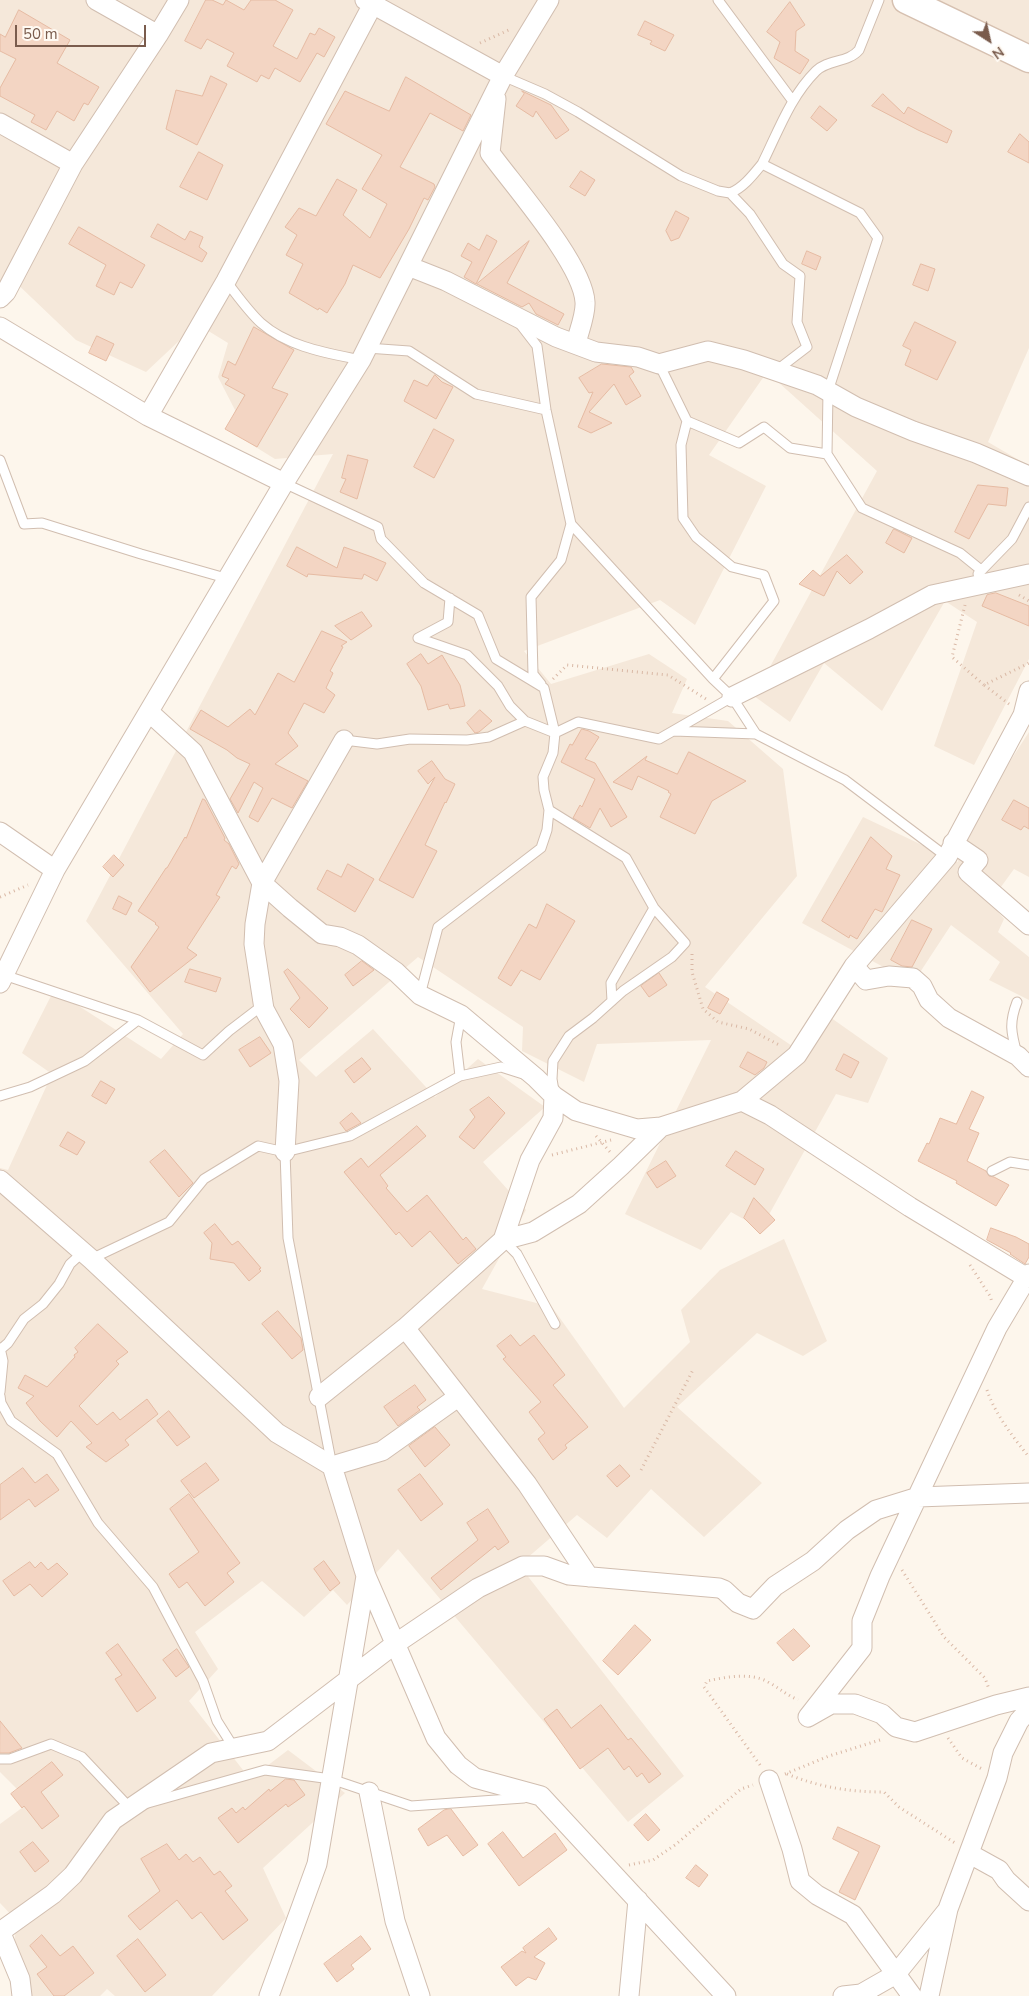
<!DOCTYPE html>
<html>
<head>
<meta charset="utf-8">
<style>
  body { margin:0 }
  #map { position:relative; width:1029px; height:1996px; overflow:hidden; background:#fdf6ec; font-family:"Nunito Sans",sans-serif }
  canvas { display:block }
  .north { position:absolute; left:964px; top:15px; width:50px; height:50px; -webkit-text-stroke:4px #fffaf3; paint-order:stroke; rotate:145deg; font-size:14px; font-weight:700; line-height:20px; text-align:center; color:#7a5c4d }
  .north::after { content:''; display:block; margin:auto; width:18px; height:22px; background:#7a5c4d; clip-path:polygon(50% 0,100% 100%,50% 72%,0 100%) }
  .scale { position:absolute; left:15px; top:25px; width:131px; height:22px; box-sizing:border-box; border:2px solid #7a5c4d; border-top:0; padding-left:6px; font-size:15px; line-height:18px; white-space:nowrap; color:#7a5c4d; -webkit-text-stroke:4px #fffaf3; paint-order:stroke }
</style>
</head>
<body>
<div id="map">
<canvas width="1029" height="1996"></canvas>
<div class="north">N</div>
<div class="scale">50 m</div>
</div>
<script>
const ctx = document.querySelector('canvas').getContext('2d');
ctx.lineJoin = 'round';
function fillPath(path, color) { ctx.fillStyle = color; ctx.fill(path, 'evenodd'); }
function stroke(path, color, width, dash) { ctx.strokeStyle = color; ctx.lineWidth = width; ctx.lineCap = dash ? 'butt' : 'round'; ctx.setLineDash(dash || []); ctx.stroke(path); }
const residential = new Path2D(`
  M0,0H1029V348L988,442L1029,466V659L974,765L934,746L977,622L945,601L882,711L824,663L790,722L754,696L877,471L767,372L709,455L766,486L695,625L660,600L524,651L551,684L649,654L687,679L672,713L728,721L783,769L797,876L705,987L801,1052L827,1015L888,1058L868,1103L836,1094L761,1229L731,1212L701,1250L625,1214L711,1040L597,1044L584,1082L522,1051L523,1027L418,957L299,1060L316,1077L373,1029L435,1097L478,1059L545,1107L483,1162L526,1210L482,1289L552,1307L624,1408L690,1342L681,1310L720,1270L784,1239L827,1341L803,1356L757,1333L677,1407L762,1483L704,1537L651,1489L607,1538L577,1515L519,1565L684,1776L628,1822L398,1549L347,1605L333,1590L304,1617L262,1581L195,1632L218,1669L189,1701L250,1779L288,1750L345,1793L263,1868L286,1918L212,1996H115L107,1989L100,1996H25L10,1973L17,1921L0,1903V1824L30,1802L0,1772V1168L8,1170L52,1074L22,1053L54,990L161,1059L183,1034L86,921L333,454L275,459L233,433L235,410L218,377L228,343L197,324L146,372L76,340L10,277L0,284Z
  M1029,732V877L1014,869L990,902L1004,919L998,932L1029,957V1000L989,980L1000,962L951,925L913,983L802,923L863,817L958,862L959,840Z`);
const building = new Path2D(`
  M206,0H212L223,5L226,0L244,10L251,0H275L293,10L273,46L297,59L310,33L315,35L319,28L335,37L324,57L317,53L300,82L275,68L269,79L261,75L257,82L227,66L234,53L207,39L201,49L185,41Z
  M790,2L805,25L796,31L795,51L809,60L800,74L774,58L780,42L767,32Z
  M19,10L70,40L57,63L99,87L88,105L84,103L74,121L57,111L46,130L31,122L35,115L0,96V88L16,59L0,51V34L5,37Z
  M645,21L674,35L665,51L650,44L652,41L638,35Z
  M211,76L227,84L197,145L166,129L176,90L202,96Z
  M406,77L471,115L463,131L430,113L400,167L434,184L435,187L428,200L424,198L409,229L380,278L353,265L345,284L327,313L319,308L318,310L289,293L303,264L286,255L297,235L285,227L299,208L316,216L337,179L357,190L343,215L370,238L387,204L362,189L382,155L326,124L345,91L389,111Z
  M522,91L551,105L569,130L556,139L536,111L533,117L516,106L524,94Z
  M883,94L904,114L908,107L952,131L947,143L918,130L872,106Z
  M820,106L837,120L827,131L811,118Z
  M1020,134L1029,142V163L1008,152Z
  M199,152L223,165L207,200L180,187Z
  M581,171L595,180L585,196L570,187Z
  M676,211L689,218L679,238L671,241L666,231Z
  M158,224L185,240L190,231L203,237L199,247L207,253L202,262L151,237Z
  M79,227L145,265L132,288L120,282L114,295L96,286L106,265L69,244Z
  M487,235L497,241L476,284L464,277L472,262L461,256L468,243L479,250Z
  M529,241L507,283L564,314L558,325L536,314L529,303L522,307L477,284Z
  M807,251L821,257L816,270L802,264Z
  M921,264L935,269L928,291L913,285Z
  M915,322L956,342L937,380L905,365L911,350L903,346Z
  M254,327L294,350L272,388L288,394L257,447L225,429L245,395L225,384L229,379L222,376L228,361L235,365Z
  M97,336L114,344L106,361L89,353Z
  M602,364L631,367L634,372L629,376L641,396L626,405L614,384L589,412L612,423L591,433L578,427L593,392L589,393L579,378Z
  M435,375L442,382L453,387L436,419L404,401L414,380L427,386Z
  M434,429L454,440L434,478L414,467Z
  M348,455L368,460L357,499L340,492L346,479L342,478Z
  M978,485L1008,488L1006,506L988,504L969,539L955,532Z
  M894,529L912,538L904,553L886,543Z
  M297,547L337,568L344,547L372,557L386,563L377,581L364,574L362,579L308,574L307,577L287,566Z
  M847,555L863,572L850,584L837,571L824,596L799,584L813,570L820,576Z
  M996,593L1029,606V626L982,606L987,595Z
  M362,612L372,626L351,640L335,626Z
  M322,631L347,642L341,646L343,647L330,671L333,673L326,688L335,695L324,713L304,703L288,733L298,746L275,764L308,781L292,808L272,798L258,822L249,817L263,788L254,782L238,813L230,799L250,764L237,758L227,750L190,729L201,710L228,727L250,709L255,715L278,673L294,682Z
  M421,654L428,664L442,655L460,685L465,706L450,709L448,704L428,710L421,686L407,664Z
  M480,710L492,721L479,732L475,733L467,723Z
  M582,729L589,731L599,737L585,759L595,763L627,817L611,827L600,808L590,828L573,818L580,805L582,807L595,779L561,762L570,744L572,745Z
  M689,752L746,781L712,801L695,834L660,817L671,794L668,792L669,791L638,776L632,790L613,782L647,756L645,760L677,774Z
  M432,761L445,779L455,784L446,803L445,802L425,845L437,851L413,898L379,880L435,777L428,784L418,771Z
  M203,799L205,800L225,838L224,840L229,844L239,864L236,869L232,866L216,895L220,897L187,948L197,955L150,992L131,967L159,927L155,924L156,923L138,911L166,868H167L185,837L186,838Z
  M1014,800L1029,808V829L1024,826L1021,830L1002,820Z
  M871,837L892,856L886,869L900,875L882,912L875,909L857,939L850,935L849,938L822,921Z
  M114,855L124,865L113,877L103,867Z
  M348,864L374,879L355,912L317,889L327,870L341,877Z
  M119,896L132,903L126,915L113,909Z
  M547,904L575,921L540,980L521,970L511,986L498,978L529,924L536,928Z
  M912,920L932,929L912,967L902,966L891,960Z
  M362,961L374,970L353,986L345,975Z
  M190,969L221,978L216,992L185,982Z
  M288,969L328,1008L309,1028L290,1009L300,998L284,972Z
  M659,973L667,985L649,997L641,986Z
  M717,992L729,999L720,1014L708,1008Z
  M260,1037L271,1053L250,1067L239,1050Z
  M748,1052L767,1062L764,1068L755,1075L740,1067Z
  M844,1054L859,1062L851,1078L836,1070Z
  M362,1058L371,1069L354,1083L345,1071Z
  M101,1081L115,1089L106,1104L92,1096Z
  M972,1091L984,1097L969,1129L979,1133L967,1161L986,1171L989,1176L994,1177L1009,1185L996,1206L956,1183L957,1181L918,1161L927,1143L929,1144L940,1118L956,1124Z
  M489,1097L505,1113L474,1149L459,1137L475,1117L470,1110Z
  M352,1113L361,1123L346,1131L340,1123Z
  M417,1126L426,1136L380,1175L388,1186L386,1188L407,1212L427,1195L463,1240L466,1237L476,1249L458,1264L430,1231L412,1247L399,1232L396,1235L344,1172L361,1158L368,1167Z
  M68,1132L85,1142L77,1155L60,1146Z
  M165,1150L193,1183L179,1197L150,1162Z
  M736,1151L764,1169L755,1185L726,1166Z
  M666,1161L676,1176L657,1188L647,1173Z
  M754,1198L775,1220L760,1234L744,1218Z
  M215,1224L232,1245L238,1241L261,1268L259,1269L261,1271L249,1281L234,1263L210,1259L212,1243L204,1233Z
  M991,1228L1016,1237L1029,1244V1257L1025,1264L1010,1254L1011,1253L987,1240Z
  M278,1311L301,1338L303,1350L292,1359L262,1324Z
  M98,1324L128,1352L116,1361L119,1364L79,1406L97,1425L113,1412L120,1420L147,1399L158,1414L125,1440L129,1445L106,1462L86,1447L92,1443L71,1421L57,1437L40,1421L26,1403L34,1396L18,1388L25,1375L47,1387L75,1357L74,1355L78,1352L75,1348Z
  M511,1335L520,1346L534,1335L565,1375L553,1385L588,1427L565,1445L567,1448L553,1460L538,1439L545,1433L529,1412L541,1402L503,1359L506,1357L497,1346Z
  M415,1385L426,1400L417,1407L420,1410L398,1426L384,1407Z
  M169,1411L190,1437L177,1446L157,1421Z
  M435,1427L450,1445L425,1467L409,1446Z
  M206,1463L219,1480L194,1498L181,1481Z
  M620,1465L630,1476L617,1487L607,1476Z
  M23,1468L35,1483L47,1474L59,1490L35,1507L29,1499L0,1520V1485Z
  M420,1474L443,1504L421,1521L398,1490Z
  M189,1494L240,1563L227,1573L234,1582L205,1606L187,1582L179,1588L169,1574L199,1552L170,1509Z
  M488,1509L509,1542L498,1550L495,1546L441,1590L431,1578L478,1540L467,1523Z
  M324,1561L340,1583L330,1591L314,1569Z
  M30,1562L35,1568L41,1562L48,1570L57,1563L68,1574L42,1597L30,1584L14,1596L3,1581Z
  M635,1625L651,1640L618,1675L603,1661Z
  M794,1629L810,1646L793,1661L777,1643Z
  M118,1644L156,1698L137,1712L115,1679L122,1675L106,1653Z
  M177,1649L189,1667L176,1677L163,1660Z
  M601,1705L628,1740L631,1738L661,1774L649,1783L642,1773L637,1777L629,1766L624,1770L608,1748L580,1769L544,1719L557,1709L571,1728Z
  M0,1721L22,1748L9,1753H0Z
  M52,1762L63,1775L41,1792L59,1816L42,1829L24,1806L22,1808L11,1794Z
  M286,1779L294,1780L305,1795L288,1807L286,1804L238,1843L218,1818L232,1808L236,1813L243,1807L245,1810L269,1789L270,1791Z
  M451,1809L478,1845L463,1856L447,1835L428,1846L418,1829L444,1810Z
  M646,1814L660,1830L648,1841L634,1825Z
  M838,1827L880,1846L855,1900L839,1892L859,1852L833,1839Z
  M503,1832L523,1858L555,1833L567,1850L519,1886L488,1844Z
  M33,1842L49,1861L35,1872L20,1852Z
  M167,1844L179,1860L186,1854L193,1862L200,1857L214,1875L220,1871L232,1886L225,1891L248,1920L223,1940L201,1912L192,1919L177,1900L140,1930L128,1916L160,1891L141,1859Z
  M696,1865L708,1875L699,1887L686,1878Z
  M549,1928L557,1939L534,1957L545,1963L536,1980L528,1977L516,1986L501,1967L522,1951L526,1953L523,1948Z
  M42,1935L60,1956L73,1946L94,1973L64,1996H54L37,1974L47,1967L30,1946Z
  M361,1936L371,1949L351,1965L354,1969L337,1982L324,1964Z
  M138,1939L166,1975L145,1992L117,1956Z`);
const path = new Path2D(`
  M480,43L511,29
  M1019,595L1029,601
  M965,605L952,657L984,685
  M553,679L567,665L668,675L706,699
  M1009,704L984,685L1029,663
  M0,897L28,885
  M692,954V972L703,1009L718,1022L749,1029L781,1046
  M596,1136L610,1152
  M552,1155L611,1140
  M970,1265L990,1296L992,1302
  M987,1390C995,1414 1013,1437 1029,1457
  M641,1470L694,1368
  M902,1570L944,1637L985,1678L989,1689
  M948,1738L962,1758L982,1769
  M760,1765L704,1687L707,1681C726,1677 751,1672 768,1682C779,1688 787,1695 798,1700
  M785,1774L829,1756L883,1739
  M787,1774C819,1787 849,1792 884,1792L899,1807L955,1843
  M629,1865L653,1860L675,1845L741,1789L753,1785`);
const lane = new Path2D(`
  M718,0L792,100
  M879,0L859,50C848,63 828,59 816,71C790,97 778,132 762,164L860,213L878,238L828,391L827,454L862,508L960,553L981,570
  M503,76L545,94L578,112L681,176L718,191L730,193L750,214L783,264L800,276L797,322L807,347L777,370
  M730,193C743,188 753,175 762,164
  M226,281C237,295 248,311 261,323C288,347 327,353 361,360
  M520,324L537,346L546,410L571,524L713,679L732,697L756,734L845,780L947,857
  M367,348L409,351L476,394L546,410
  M659,364L687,421L681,445L683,518L696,537L732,567L764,575L774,601L713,679
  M687,421L739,443L764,427L790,448L827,454
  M0,460L24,524L42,523L141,554L229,579
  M284,483L378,527L381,539L424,583L478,615L496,659L544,688L555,733L578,722L659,739L732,697
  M978,574L1012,539L1029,507
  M418,638L467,655L498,686L510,706L525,721
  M418,638L448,622L450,598
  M541,684L533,674L531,597L561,560L571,524
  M674,731L756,734
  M344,740L377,744L410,739L467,740L489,737L525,721L555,733L553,753L543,777L544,790L549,810L626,858L654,908L685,943L672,957L623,991L593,1018L569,1036L553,1061L552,1079L554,1091
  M4,975L138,1020L203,1055L229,1031L263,1005
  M420,995L438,927L541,848L547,830L549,810
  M612,1001L611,983L654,908
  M1017,1054C1011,1032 1009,1023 1017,1002
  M460,1076L456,1042L461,1015
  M0,1096L30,1087L85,1061L138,1020
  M285,1152L288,1238L332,1466
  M992,1171L1010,1162L1029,1165
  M503,1240L517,1254L555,1324
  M91,1259L169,1222L204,1179L258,1146L285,1152L350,1136L460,1076L501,1067L523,1074
  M0,1348L3,1361L0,1392
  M1,1349L8,1343L24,1319L43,1304L59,1284L70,1264L83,1252
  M0,1396L1,1403L11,1421L57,1454L98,1523L153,1587L203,1681L217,1721L234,1748
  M0,1759H10L51,1744L82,1757L130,1808H133
  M148,1803L265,1770L331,1779L411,1806L524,1798`);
const street = new Path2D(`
  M96,0L158,35
  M365,0L503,76
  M496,99L490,153C514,186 583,264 585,302C586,314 579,331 576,343
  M0,123L73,164
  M408,266L446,281L556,337L596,352L638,357L659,364L708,351L744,360L817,385L856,407L913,431L976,453L1029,476
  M0,298L6,292L73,164L158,35L179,0
  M0,327L148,416L284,483
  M148,416L226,281L373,4
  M732,697L869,629L932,595L1029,574
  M149,712L193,752L262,883L290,908L322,934L340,937L358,945L396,972L420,995L461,1015L536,1078L554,1096L576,1111L637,1129L661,1127L742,1101L797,1055L854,966L947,857L1023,715L1029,691
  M0,832L55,870
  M953,843L978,860L968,872L1029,925
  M854,966L866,980L889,976L913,978L922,986L929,1000L949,1018L1018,1056L1029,1067
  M0,983L55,870L284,483L361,360L503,76L549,0
  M742,1101L770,1115L910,1207L1027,1278
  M285,1152L289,1081L283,1044L264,1009L254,944L255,924L262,883L344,740
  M0,1180L91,1259L277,1433L332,1466L366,1576L436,1738L458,1765L475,1778L541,1796L726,1996
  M503,1240L530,1160L553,1118L554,1096
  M1029,1274L997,1328L880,1576L862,1621V1648L808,1717L831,1704H855L882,1714L896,1727L915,1732L996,1705L1029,1697
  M405,1328L527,1484L589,1577
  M319,1397L405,1328L503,1240L533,1232L579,1204L621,1166L661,1127
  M332,1466L382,1451L458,1397
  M769,1780L792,1849L800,1881L817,1895L853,1915L912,1996
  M369,1792L395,1921L420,1996
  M970,1854L999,1870L1006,1880L1029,1901
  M0,1931L20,1979L22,1996
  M0,1932L53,1894L73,1875L113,1820L211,1753L268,1741L395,1644L478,1588L523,1566H544L569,1575L719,1588L724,1590L738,1603L753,1609L775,1586L813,1561L847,1530L876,1510L918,1497L1029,1493
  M269,1996L317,1864L366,1576
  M629,1996L638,1900
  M843,1996L861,1994L896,1974L946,1912
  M929,1996L948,1909L997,1778L1003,1753L1019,1721L1029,1710`);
const secondary = new Path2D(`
  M906,0L1029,59`);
fillPath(residential, '#f5e8da');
fillPath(building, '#f3d5c3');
stroke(building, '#e6bba3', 1);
stroke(lane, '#d1beb0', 11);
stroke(street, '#d1beb0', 21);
stroke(secondary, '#d6c0b0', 29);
stroke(path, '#d9b8a5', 3, [1, 4]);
stroke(lane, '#fff', 9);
stroke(street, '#fff', 19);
stroke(secondary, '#fff', 26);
</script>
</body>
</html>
